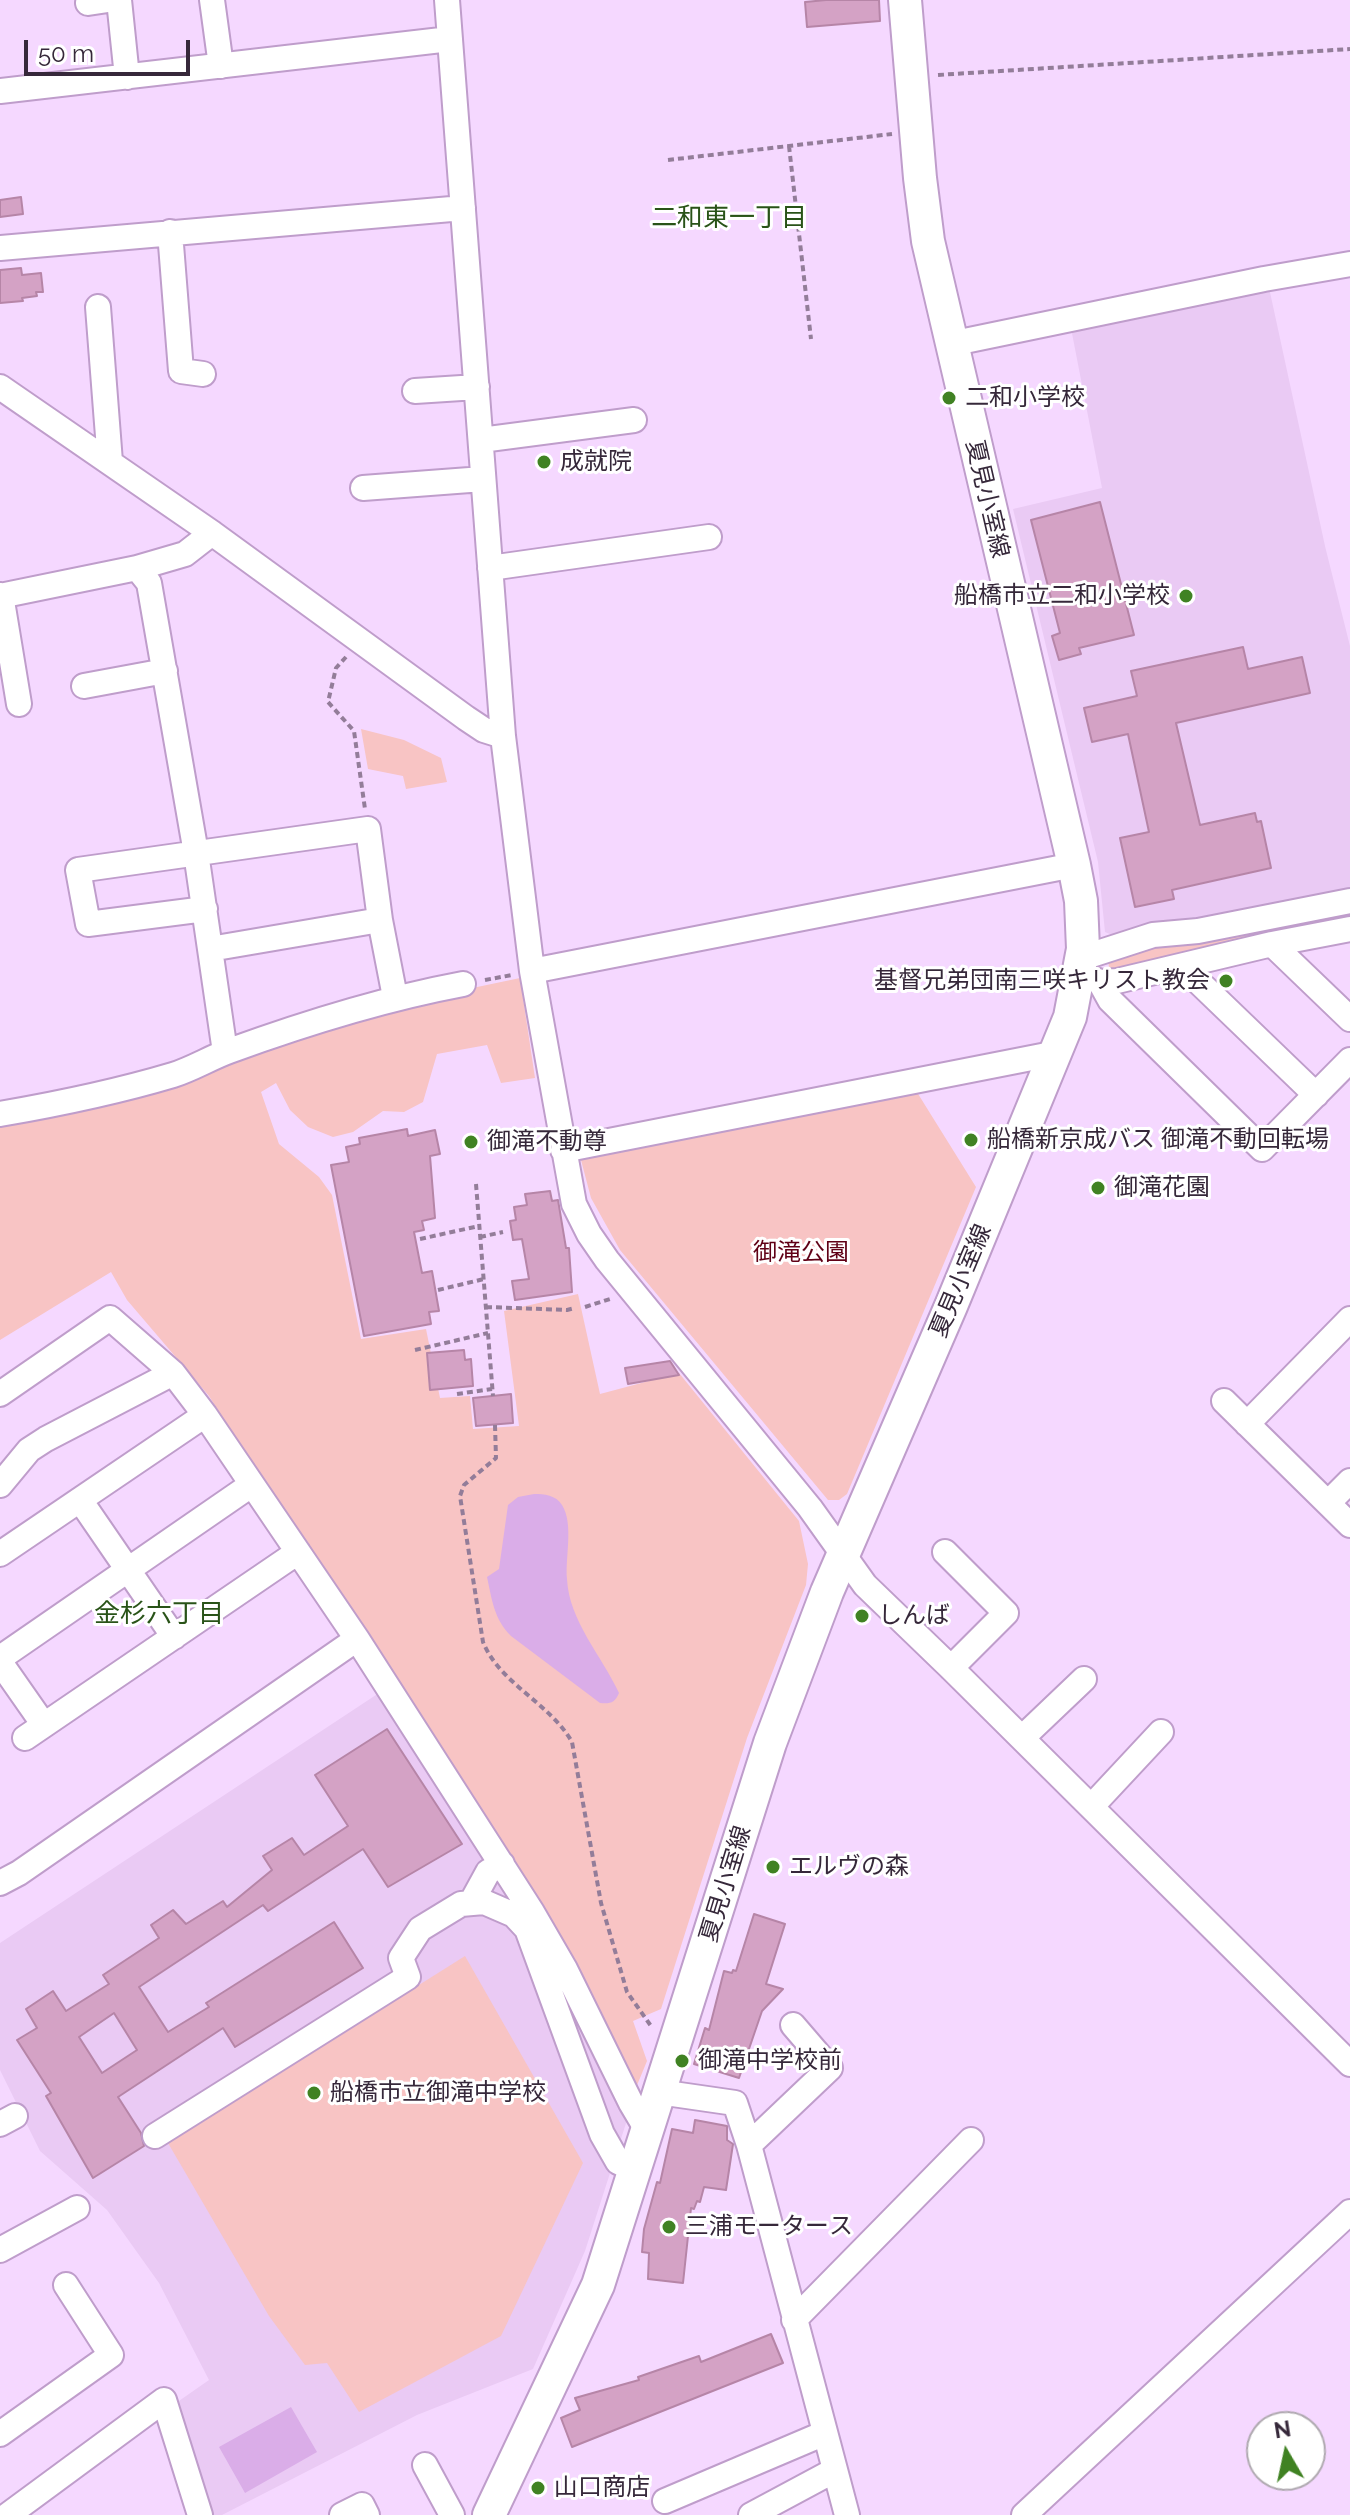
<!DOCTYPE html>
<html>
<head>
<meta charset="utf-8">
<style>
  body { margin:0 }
  #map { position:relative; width:1350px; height:2515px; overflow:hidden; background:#f5d8ff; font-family:Raleway,sans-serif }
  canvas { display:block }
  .north { position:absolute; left:1246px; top:2411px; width:80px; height:80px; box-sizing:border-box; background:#fff; border:2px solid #afa9b0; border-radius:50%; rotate:351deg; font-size:22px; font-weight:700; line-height:32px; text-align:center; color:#36283a }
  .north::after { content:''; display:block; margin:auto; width:28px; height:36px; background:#408223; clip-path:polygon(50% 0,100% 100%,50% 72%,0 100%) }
  .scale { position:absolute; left:24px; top:40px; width:166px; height:36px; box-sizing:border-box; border:4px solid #36283a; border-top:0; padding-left:10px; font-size:24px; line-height:28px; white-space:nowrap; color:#36283a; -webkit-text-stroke:6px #fff; paint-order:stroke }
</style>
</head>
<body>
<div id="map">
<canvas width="1350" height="2515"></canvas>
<div class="north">N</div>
<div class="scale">50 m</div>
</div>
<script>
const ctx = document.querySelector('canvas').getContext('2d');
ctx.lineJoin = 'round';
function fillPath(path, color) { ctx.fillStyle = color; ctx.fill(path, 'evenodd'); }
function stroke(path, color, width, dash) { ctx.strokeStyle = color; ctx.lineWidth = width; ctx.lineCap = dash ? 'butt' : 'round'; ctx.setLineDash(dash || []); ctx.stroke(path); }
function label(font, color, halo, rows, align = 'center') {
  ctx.font = font + ' Raleway,"Noto Sans JP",sans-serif'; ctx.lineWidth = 6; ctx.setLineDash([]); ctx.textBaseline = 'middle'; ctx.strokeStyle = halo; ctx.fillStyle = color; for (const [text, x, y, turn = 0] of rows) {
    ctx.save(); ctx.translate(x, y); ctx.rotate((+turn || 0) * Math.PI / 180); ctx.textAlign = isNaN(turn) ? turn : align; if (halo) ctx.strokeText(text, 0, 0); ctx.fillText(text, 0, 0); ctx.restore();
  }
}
const built = new Path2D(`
  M1268,283L1325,546L1350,646V894L1122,939L1105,932L1098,862L1013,509L1102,488L1070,323Z
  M382,1691L526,1917L628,2117L585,2251L533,2369L417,2415L222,2515H210L176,2403L209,2380L159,2283L107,2210L40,2151L0,2070V1943Z`);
const green = new Path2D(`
  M361,729L404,740L441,758L447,782L406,789L403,776L368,769Z
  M1350,908V921L1117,972L1109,968L1108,958L1126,950Z
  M520,978L535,1078L501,1083L487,1045L437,1054L423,1102L404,1112L383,1111L353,1132L333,1137L308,1127L290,1110L276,1083L261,1092L279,1144L319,1177L332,1195L361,1339L426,1329L440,1398L470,1396L473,1429L519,1426L504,1311L578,1294L600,1394L679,1373L799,1521L808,1564L806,1585L747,1738L661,2009L633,2021L647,2061L633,2095L498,1845L368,1632L258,1475L209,1396L127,1300L111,1272L0,1340V1119L387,1006Z
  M915,1089L976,1187L847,1494L839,1500H828L620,1250L591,1198L581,1160Z
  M465,1956L583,2163L501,2336L359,2412L327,2363L305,2365L269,2316L168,2143Z`);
const water = new Path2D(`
  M534,1494C544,1494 556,1495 562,1505C574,1524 565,1557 567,1579C569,1621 602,1656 619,1693C615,1703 610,1704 600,1703L511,1636C494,1619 492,1600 487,1577L499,1569L508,1505L518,1497Z
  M291,2407L317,2452L245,2493L219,2447Z`);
const building = new Path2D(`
  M826,0H879L880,21L807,27L805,2Z
  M21,197L23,214L0,217V200Z
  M21,268L22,275L41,273L43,292H36L37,296L22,298L23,301L0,303V270Z
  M1100,502L1134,635L1079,648L1081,654L1059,660L1052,636L1060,633L1031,520Z
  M1243,647L1248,669L1302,657L1310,693L1176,723L1200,825L1255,813L1257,822L1261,821L1271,868L1172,890L1174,899L1135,907L1120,838L1149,832L1128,734L1092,742L1084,708L1137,696L1131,671Z
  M407,1129L408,1136L435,1130L440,1154L430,1156L435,1218L422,1221L424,1230L414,1232L422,1273L432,1271L439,1311L429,1312L431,1324L364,1336L331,1165L349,1162L346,1147L360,1144L359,1138Z
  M550,1191L552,1201L558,1200L566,1248H569L572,1292L515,1300L512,1281L529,1279L522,1239L513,1240L510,1221L516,1220L514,1207L527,1205L525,1194Z
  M464,1350L465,1360L471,1359L473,1386L430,1390L427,1353Z
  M670,1361L679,1375L628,1384L625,1368Z
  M511,1394L513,1423L476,1426L473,1398Z
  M387,1729L462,1844L388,1887L363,1849L268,1911L263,1905L139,1987L168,2032L209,2007L206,2003L334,1922L363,1968L235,2047L223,2028L118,2097L141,2133L144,2146L93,2178L46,2096L51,2093L17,2040L37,2028L26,2009L53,1991L66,2011L109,1984L103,1975L159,1938L151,1925L173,1910L186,1924L223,1901L227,1907L272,1870L263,1856L292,1838L304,1855L348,1826L315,1775ZM114,2013L137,2050L102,2073L79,2037Z
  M754,1914L785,1924L766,1984L783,1989L762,2011L739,2078L694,2064L705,2028L709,2030L724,1971L732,1973L733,1970L736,1971Z
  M695,2120L727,2126V2140L733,2144L726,2190L704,2187L700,2202L697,2201L694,2209L691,2208L683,2283L648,2279L649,2253L642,2252L644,2229L657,2182L660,2183L672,2129L693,2133Z
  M771,2334L783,2363L572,2447L561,2418L580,2410L575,2398L639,2380L638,2377L699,2356L701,2362Z`);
const path = new Path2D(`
  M938,75L1350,49
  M789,146L811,339
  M668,160L892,134
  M346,657L336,668L328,702L354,731L365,809
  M485,980L512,975
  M476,1184L493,1396
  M480,1237L503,1232
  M420,1239L479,1226
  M438,1290L484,1279
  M486,1307L567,1310L575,1308
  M585,1307L610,1299
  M415,1350L488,1333
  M457,1394L492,1389
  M495,1425L496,1458L464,1485L460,1496L483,1642C500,1684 550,1703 572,1742L601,1903L627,1992L651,2026`);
const minor = new Path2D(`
  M119,0L127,77
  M212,0L221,66
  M447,0L503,736L532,971L574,1204L589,1234L607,1260L810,1508L865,1585L951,1668L1350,2064
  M88,3L108,0
  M0,91L450,39
  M170,232L181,371L203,374
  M0,248L463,208
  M98,307L110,462
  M950,344L1264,279L1350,264
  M0,387L212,533L466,718L484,730L503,736
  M415,391L477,387
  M481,440L634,420
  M363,488L483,479
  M137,568L149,583L196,853L225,1052
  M490,568L709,537
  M1,595L19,704
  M0,596L137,568L185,554L212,533
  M84,686L165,671
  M205,909L88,924L78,870L368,829L380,920L395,997
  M1272,944L1350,1019
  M210,949L380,920
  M1082,958L1153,935L1198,931L1350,901
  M1182,966L1316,1095
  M532,971L1074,865
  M1088,977L1100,982L1117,981L1272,944L1350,929
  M1100,982L1110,1000L1262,1149L1350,1060
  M0,1114C58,1104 116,1092 173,1075C192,1069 210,1058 229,1051C306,1023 383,999 463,984
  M563,1150L1057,1053
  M0,1394L110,1318L173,1373L205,1415L357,1639L532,1912L565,1969L631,2103L647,2130
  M1224,1401L1350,1525
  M1247,1424L1350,1319
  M0,1485L29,1450L46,1439L173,1373
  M80,1500L174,1637
  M1328,1503L1350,1481
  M945,1552L1006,1613L951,1668
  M0,1554L205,1415
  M0,1658L251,1485
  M0,1662L44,1725
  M25,1738L298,1552
  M1022,1738L1084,1679
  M1091,1807L1161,1732
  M0,1883L19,1873L357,1639
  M471,1903L488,1872L502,1864
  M659,2092L735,2103L749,2145L847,2515
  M0,2124L15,2116
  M155,2136L408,1977L401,1958L420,1929L461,1904L484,1902L514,1915L527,1929L602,2134L618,2162L635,2170
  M749,2145L830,2068L793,2025
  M0,2250L77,2208
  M794,2320L971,2140
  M0,2434L111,2355L66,2285
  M425,2465L452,2515
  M665,2501L825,2433
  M8,2515L164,2400L200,2515
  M342,2515L362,2505L367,2515
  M751,2515L835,2470
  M1024,2515L1350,2212`);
const major = new Path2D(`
  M489,2515L598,2285L770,1743L827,1592L951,1306L1070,1017L1083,949L1081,901L1074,865L928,241L920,178L905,0`);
const markers = [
  [949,398,8,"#408223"],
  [544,462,8,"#408223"],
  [1186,596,8,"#408223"],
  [1226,981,8,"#408223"],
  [971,1140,8,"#408223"],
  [471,1142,8,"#408223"],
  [1098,1188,8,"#408223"],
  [862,1616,8,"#408223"],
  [773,1867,8,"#408223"],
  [682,2061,8,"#408223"],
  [314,2093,8,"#408223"],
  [669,2227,8,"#408223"],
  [538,2488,8,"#408223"]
];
const poiNames = [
  ["二和小学校",965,398],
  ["成就院",560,462],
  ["船橋市立二和小学校",1170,596,"right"],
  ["基督兄弟団南三咲キリスト教会",1210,981,"right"],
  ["船橋新京成バス 御滝不動回転場",987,1140],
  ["御滝不動尊",487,1142],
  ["御滝花園",1114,1188],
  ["しんば",878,1616],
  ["エルヴの森",789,1867],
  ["御滝中学校前",698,2061],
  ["船橋市立御滝中学校",330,2093],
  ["三浦モータース",685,2227],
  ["山口商店",554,2488]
];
const streetNames = [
  ["夏見小室線",987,499,77],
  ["夏見小室線",961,1281,-67],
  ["夏見小室線",726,1884,-73]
];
const parkNames = [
  ["御滝公園",801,1253]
];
const neighbourhoodNames = [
  ["二和東一丁目",729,218],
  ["金杉六丁目",159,1614]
];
fillPath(built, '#eacaf4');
fillPath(green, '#f8c4c4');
fillPath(water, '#daade8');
fillPath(building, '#d4a2c5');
stroke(building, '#b685a7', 2);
stroke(minor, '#bf9dcb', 28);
stroke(major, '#bf9dcb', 36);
stroke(path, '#937d99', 4, [6, 4]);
stroke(minor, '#fff', 24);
stroke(major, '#fff', 32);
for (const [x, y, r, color] of markers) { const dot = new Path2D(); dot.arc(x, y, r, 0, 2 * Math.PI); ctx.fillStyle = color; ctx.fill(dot); stroke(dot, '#fff', 3); }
label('24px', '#36283a', '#fff', poiNames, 'left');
label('24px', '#36283a', '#fff', streetNames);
label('24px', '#600016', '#fff', parkNames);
label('26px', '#295318', '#fff', neighbourhoodNames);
</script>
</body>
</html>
